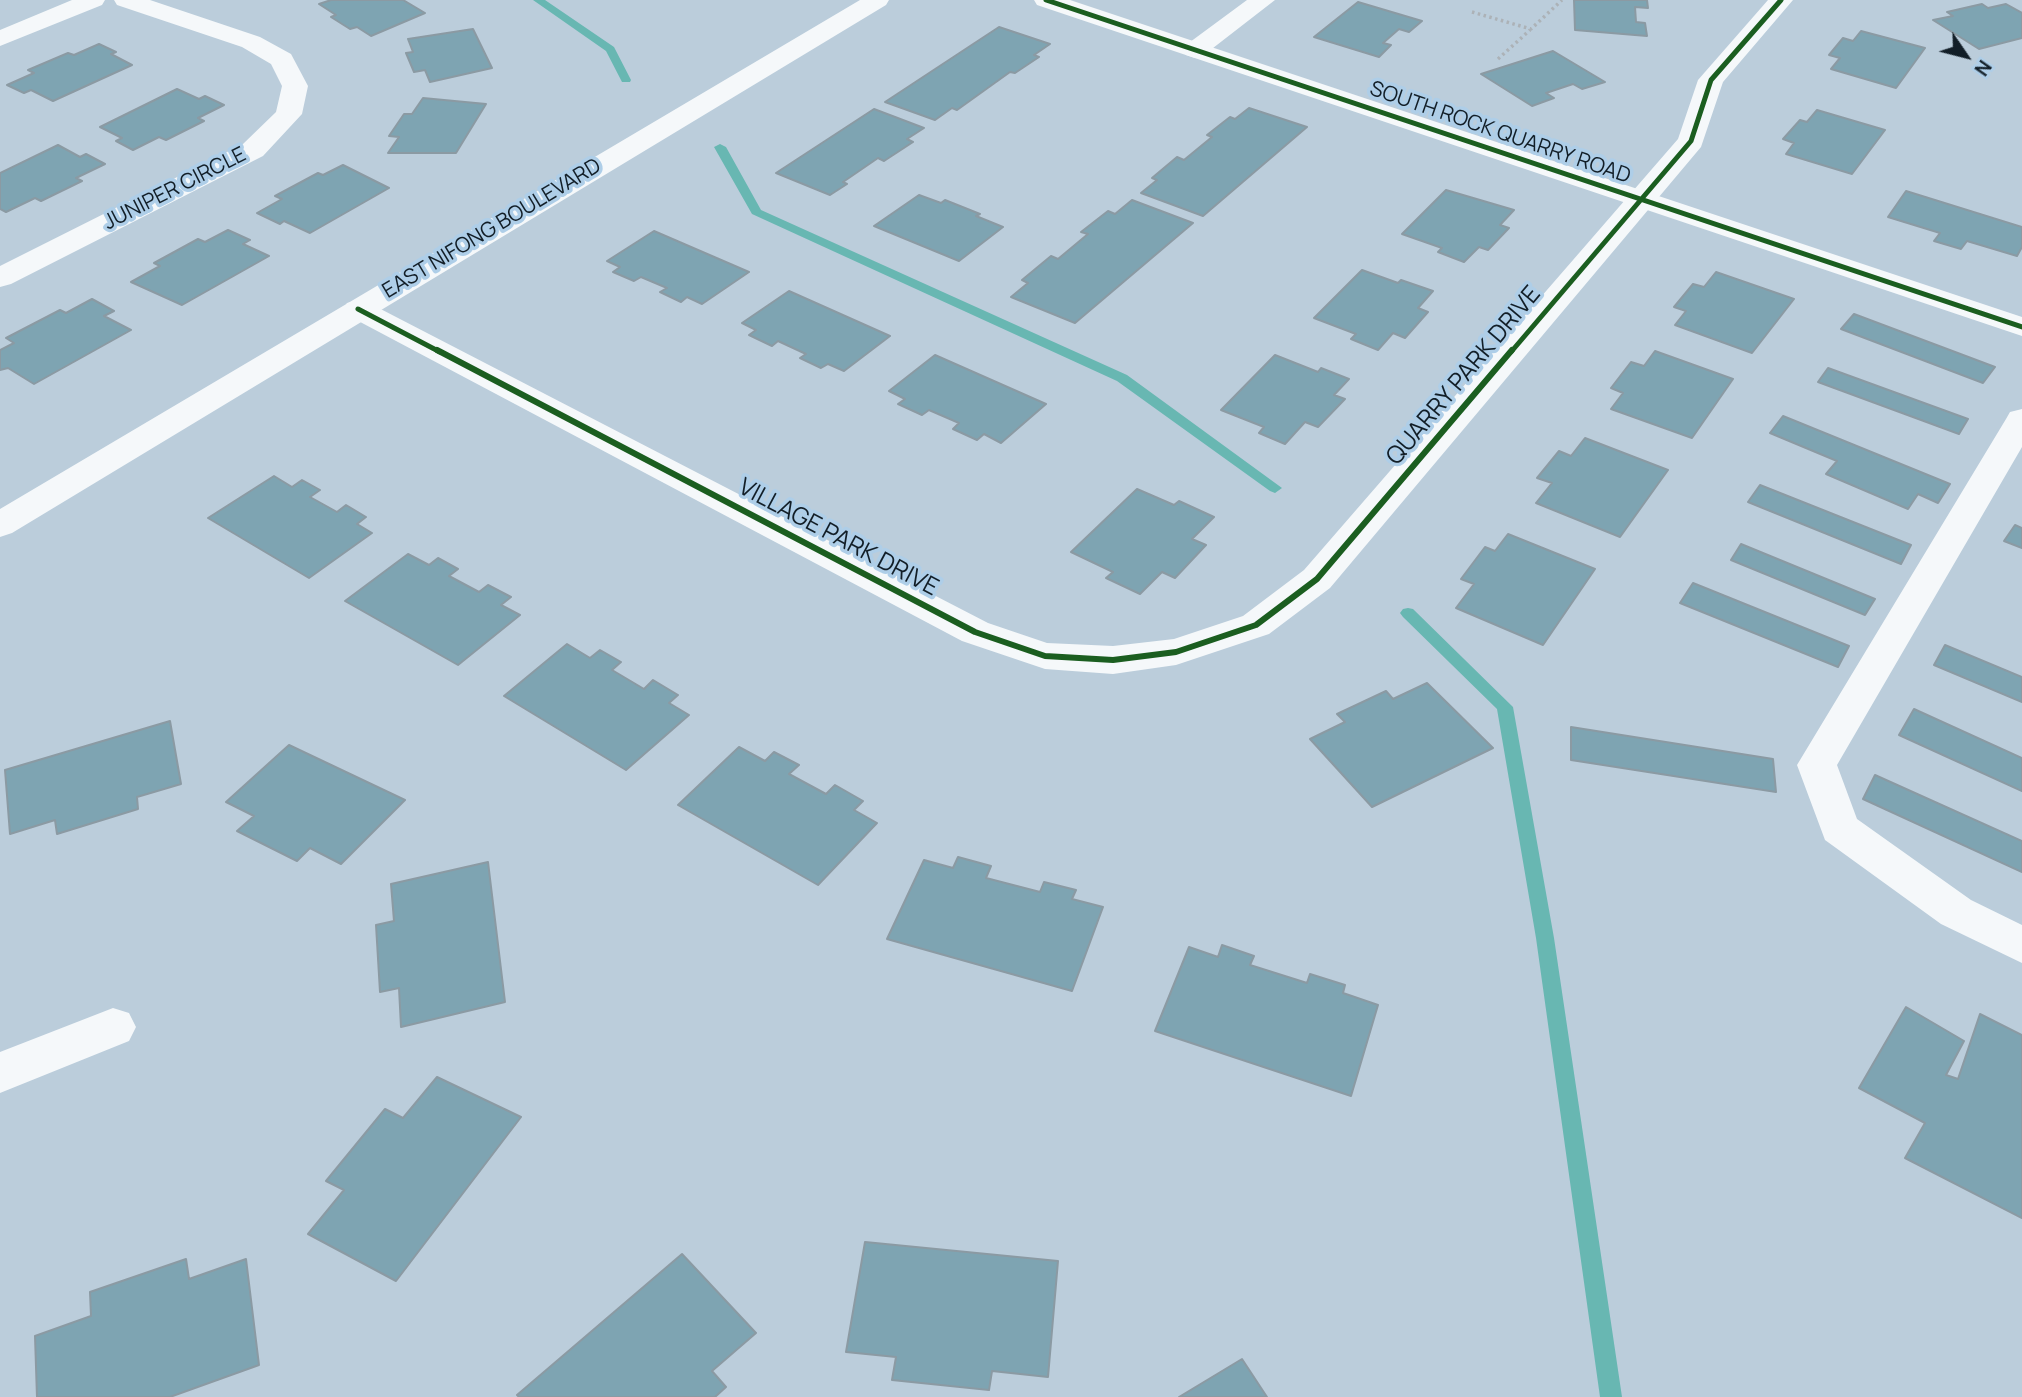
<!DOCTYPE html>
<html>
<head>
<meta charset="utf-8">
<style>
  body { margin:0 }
  #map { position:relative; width:2022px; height:1397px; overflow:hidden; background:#bbcddb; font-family:Manrope,sans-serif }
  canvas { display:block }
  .north { position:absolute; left:1931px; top:21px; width:70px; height:70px; -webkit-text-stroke:5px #aecee8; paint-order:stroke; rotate:125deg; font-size:19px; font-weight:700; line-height:28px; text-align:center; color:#121e27 }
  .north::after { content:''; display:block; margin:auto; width:24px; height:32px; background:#121e27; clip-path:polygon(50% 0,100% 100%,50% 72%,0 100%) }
</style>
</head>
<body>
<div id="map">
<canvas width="2022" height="1397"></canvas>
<div class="north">N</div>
</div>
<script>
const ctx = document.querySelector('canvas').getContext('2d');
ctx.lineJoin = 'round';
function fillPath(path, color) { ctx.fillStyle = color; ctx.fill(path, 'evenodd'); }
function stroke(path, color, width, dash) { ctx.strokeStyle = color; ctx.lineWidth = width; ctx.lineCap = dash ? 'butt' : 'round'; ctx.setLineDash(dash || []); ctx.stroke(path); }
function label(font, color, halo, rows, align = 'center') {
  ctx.font = font + ' Manrope,sans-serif'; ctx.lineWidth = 7; ctx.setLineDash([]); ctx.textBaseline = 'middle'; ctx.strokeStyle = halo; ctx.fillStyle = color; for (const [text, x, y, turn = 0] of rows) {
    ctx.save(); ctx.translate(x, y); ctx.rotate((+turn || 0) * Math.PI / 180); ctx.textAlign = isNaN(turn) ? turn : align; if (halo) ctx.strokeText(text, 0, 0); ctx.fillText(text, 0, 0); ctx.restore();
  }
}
const stream = new Path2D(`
  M533,0H545L614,47L631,80L630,82H622L606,51Z
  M720,144L726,147L761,210L1127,375L1282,488L1275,493L1270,491L1117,381L752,214L714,147Z
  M1408,608L1413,609L1513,707L1554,938L1622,1397H1600L1536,938L1497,709L1403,617L1400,613L1403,609Z`);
const building = new Path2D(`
  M331,0H403L425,13L371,36L357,27L350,29L331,17L336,15L319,4Z
  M1574,0H1647L1648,8L1635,7L1636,22L1645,23L1647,36L1575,30Z
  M1358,2L1422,21L1409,32L1399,29L1383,43L1391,45L1379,57L1314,37Z
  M1982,4L1988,8L2006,4L2022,13V38L1979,49L1933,20L1953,16L1947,12Z
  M999,27L1050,44L1034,55L1039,57L1015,73L1010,72L957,110L952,108L935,120L885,102Z
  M473,29L492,68L430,82L425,70L414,72L406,53L413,52L408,39Z
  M1861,31L1925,48L1896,88L1831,69L1840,58L1829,55L1843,38L1853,41Z
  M99,44L116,52L111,54L132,65L53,101L31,90L24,93L7,85L34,73L28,70L68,53L74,55Z
  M1553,51L1605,82L1582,89L1573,84L1546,93L1554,98L1532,106L1481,74Z
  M177,89L199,99L205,96L224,105L198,118L204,121L166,140L159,137L133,150L116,141L122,138L100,127Z
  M423,98L486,104L456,153H388L399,137L389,136L404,114H412Z
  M1249,108L1307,127L1203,216L1141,193L1157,180L1152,178L1177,157L1184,160L1212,137L1207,135L1230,117L1235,119Z
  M874,109L924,128L907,139L913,142L884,161L878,158L843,182L847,184L830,195L776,173Z
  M1817,110L1885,130L1852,174L1786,154L1794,143L1783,139L1800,120L1807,122Z
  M58,145L80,157L86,154L105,164L76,178L82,181L41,201L35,198L6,212L0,209V173Z
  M343,165L389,188L310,233L284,221L280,224L257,213L282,199L275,196L318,173L323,175Z
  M1446,190L1514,210L1500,225L1509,228L1488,250L1479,247L1464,262L1438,252L1442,248L1402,234Z
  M1906,191L2022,227V247L2017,256L1967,241L1961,249L1934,241L1940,233L1888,217Z
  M919,195L941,203L945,200L980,214L976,216L1003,227L959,261L874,226Z
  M1132,200L1193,223L1075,323L1011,297L1028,283L1022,280L1051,256L1058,259L1088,234L1081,232L1108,211L1115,214Z
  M228,230L250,240L243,244L269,256L182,305L131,282L160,266L154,263L198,239L205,242Z
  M654,231L749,272L702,304L687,297L681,302L660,292L667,288L641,277L634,281L613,272L620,267L607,261Z
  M1362,270L1398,283L1401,280L1433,291L1418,308L1428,312L1405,338L1393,333L1378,350L1351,339L1356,334L1314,318Z
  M1716,272L1794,299L1752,353L1675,325L1686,311L1674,307L1693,284L1704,287Z
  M789,291L890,336L844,371L828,364L821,368L800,358L806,354L778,341L772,346L749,335L756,330L742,323Z
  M92,299L114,311L104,316L131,330L34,384L8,368L0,370V350L14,343L6,338L60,310L66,313Z
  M1854,314L1995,367L1983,383L1841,329Z
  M1655,351L1733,379L1692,438L1611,409L1623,393L1611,388L1631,362L1644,366Z
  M935,355L1046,404L1001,443L984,434L977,440L953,429L959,423L929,410L922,415L898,404L905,399L889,391Z
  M1275,355L1318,372L1321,368L1349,379L1334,395L1345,399L1318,427L1305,422L1285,444L1259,433L1264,427L1221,410Z
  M1828,368L1968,419L1959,434L1818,382Z
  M1783,416L1950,484L1938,503L1918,494L1908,509L1826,474L1837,461L1770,433Z
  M1585,438L1668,470L1620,537L1536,503L1552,483L1537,478L1559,451L1571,456Z
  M274,476L292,487L302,480L320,490L310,497L337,512L346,505L366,517L357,524L372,533L309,578L208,518Z
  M1760,485L1911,545L1901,564L1748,502Z
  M1137,489L1174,505L1179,501L1214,517L1192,539L1206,545L1175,578L1162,572L1140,594L1106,578L1113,572L1071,552Z
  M2015,525L2022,528V548L2004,541Z
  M1508,534L1595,569L1543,645L1456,608L1474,584L1461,579L1485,547L1495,551Z
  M1741,544L1875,599L1865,615L1731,560Z
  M408,554L429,565L438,558L458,569L449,576L479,592L488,585L511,597L501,605L520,615L458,665L345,601Z
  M1693,583L1849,646L1838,667L1680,603Z
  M567,644L590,658L600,650L621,662L612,670L644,689L653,680L678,695L669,703L689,715L626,770L504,696Z
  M1945,645L2022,677V702L1934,665Z
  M1427,683L1493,748L1372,807L1310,739L1345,722L1337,714L1386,691L1393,699Z
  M1914,709L2022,758V791L1899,735Z
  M170,721L181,784L137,797L138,809L57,834L55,820L10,834L5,770Z
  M1571,727L1773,759L1776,792L1571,760Z
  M289,745L405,800L341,864L310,848L297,861L237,831L254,816L226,802Z
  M739,747L765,761L774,752L799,765L789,774L826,794L835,785L863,801L854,810L877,823L818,885L678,805Z
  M1875,775L2022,841V872L1863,799Z
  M958,857L991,866L986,878L1040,892L1044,882L1076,890L1072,899L1103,907L1072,991L887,939L924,860L953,868Z
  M488,862L505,1002L401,1027L399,988L380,992L376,925L394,921L391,884Z
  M1222,945L1254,956L1250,965L1307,983L1310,974L1345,985L1343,993L1378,1005L1351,1096L1155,1031L1189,947L1218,957Z
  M1906,1007L1964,1041L1946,1075L1958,1079L1980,1014L2022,1035V1218L1905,1158L1925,1123L1859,1088Z
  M437,1077L521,1117L396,1281L308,1234L344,1190L326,1181L385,1109L403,1118Z
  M865,1242L1058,1261L1048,1377L992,1371L989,1390L892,1380L896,1357L846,1352Z
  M682,1254L756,1333L712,1371L726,1387L715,1397H519L517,1395Z
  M186,1259L189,1279L246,1259L259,1365L170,1397H37L35,1336L91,1316L90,1292Z
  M1242,1359L1267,1397H1179Z`);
const path = new Path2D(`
  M1472,12L1531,29L1562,0
  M1498,59L1530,30`);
const street = new Path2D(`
  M72,0H105L102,5L0,46V30Z
  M114,0H150L260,37L291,54L308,86L302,114L263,156L11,284L0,287V266L243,144L276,112L282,86L271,64L242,47L117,5Z
  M1247,0H1275L1204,55L1195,58L1186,55L1182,50L1186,45Z
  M1768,0H1793L1723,82L1701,147L1330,588L1269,634L1176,665L1113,674L1045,669L962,641L347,315L343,309L347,303L358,300L369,303L988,623L1047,643L1113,646L1174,639L1243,616L1304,570L1678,139L1698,80Z
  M2022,409V447L1837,765L1857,819L1971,900L2022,925V963L1941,924L1825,840L1797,765L2006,419L2010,412Z
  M113,1008L129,1013L136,1027L129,1041L0,1093V1052Z`);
const secondary = new Path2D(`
  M860,0H889L886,5L12,533L0,537V509Z
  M1034,0H1070L2022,317V336L1037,5Z`);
const cyclewayFar1 = new Path2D(`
  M1046,0L2022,327
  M358,309L440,352
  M1511,352L1691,141L1711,80L1781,0`);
const cycleway = new Path2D(`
  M437,350L975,632L1045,656L1113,660L1176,652L1256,625L1317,579L1512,350`);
const farStreetnames = [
  ["SOUTH ROCK QUARRY ROAD",1500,133,19],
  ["JUNIPER CIRCLE",175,189,-27],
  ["EAST NIFONG BOULEVARD",492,229,-31]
];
const streetNames = [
  ["QUARRY PARK DRIVE",1464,376,-50],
  ["VILLAGE PARK DRIVE",838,538,28]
];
fillPath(stream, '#68b7b2');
fillPath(building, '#7ea4b2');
stroke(building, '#8b9aa3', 2);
stroke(path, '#acb2b7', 3.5, [2.5, 3.5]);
fillPath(street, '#f5f8fa');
fillPath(secondary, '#f5f8fa');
stroke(cyclewayFar1, '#1b5e20', 5);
stroke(cycleway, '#1b5e20', 6);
label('21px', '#121e27', '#aecee8', farStreetnames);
label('24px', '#121e27', '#aecee8', streetNames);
</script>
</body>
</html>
